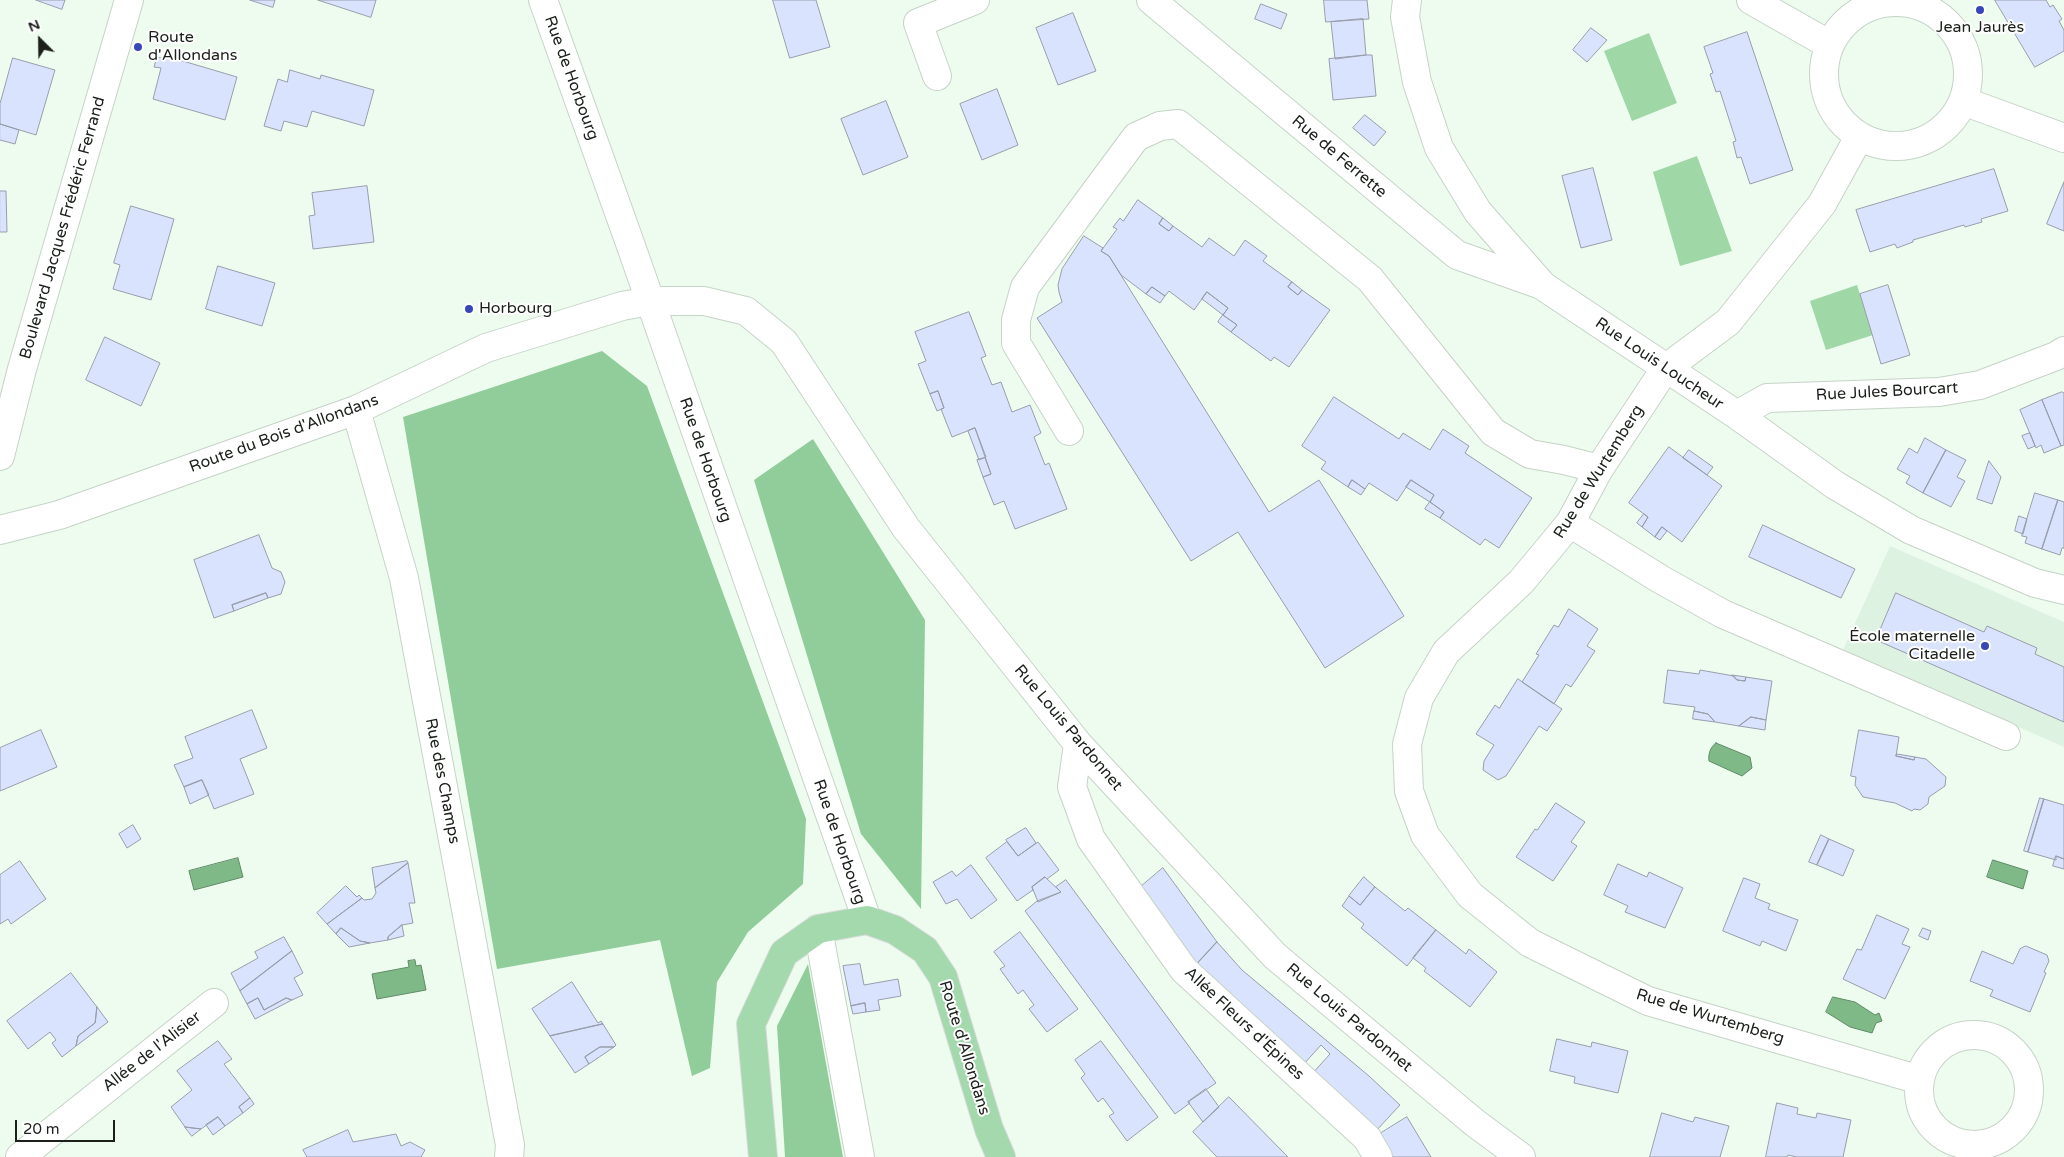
<!DOCTYPE html>
<html>
<head>
<meta charset="utf-8">
<style>
  body { margin:0 }
  #map { position:relative; width:2064px; height:1157px; overflow:hidden; background:#eefcf0; font-family:"Varela Round",sans-serif }
  canvas { display:block }
  .north { position:absolute; left:15px; top:15px; width:50px; height:50px; -webkit-text-stroke:4px #fff; paint-order:stroke; rotate:337deg; font-size:14px; font-weight:700; line-height:20px; text-align:center; color:#1b201b }
  .north::after { content:''; display:block; margin:auto; width:18px; height:22px; background:#1b201b; clip-path:polygon(50% 0,100% 100%,50% 72%,0 100%) }
  .scale { position:absolute; left:15px; top:1120px; width:100px; height:22px; box-sizing:border-box; border:2px solid #1b201b; border-top:0; padding-left:6px; font-size:15px; line-height:18px; white-space:nowrap; color:#1b201b; -webkit-text-stroke:4px #fff; paint-order:stroke }
</style>
</head>
<body>
<div id="map">
<canvas width="2064" height="1157"></canvas>
<div class="north">N</div>
<div class="scale">20 m</div>
</div>
<script>
const ctx = document.querySelector('canvas').getContext('2d');
ctx.lineJoin = 'round';
function fillPath(path, color) { ctx.fillStyle = color; ctx.fill(path, 'evenodd'); }
function stroke(path, color, width, dash) { ctx.strokeStyle = color; ctx.lineWidth = width; ctx.lineCap = dash ? 'butt' : 'round'; ctx.setLineDash(dash || []); ctx.stroke(path); }
function label(font, color, halo, rows, align = 'center') {
  ctx.font = font + ' "Varela Round",sans-serif'; ctx.lineWidth = 4; ctx.setLineDash([]); ctx.textBaseline = 'middle'; ctx.strokeStyle = halo; ctx.fillStyle = color; for (const [text, x, y, turn = 0] of rows) {
    ctx.save(); ctx.translate(x, y); ctx.rotate((+turn || 0) * Math.PI / 180); ctx.textAlign = isNaN(turn) ? turn : align; if (halo) ctx.strokeText(text, 0, 0); ctx.fillText(text, 0, 0); ctx.restore();
  }
}
const built = new Path2D(`
  M1890,546L2064,622V747L1843,650Z`);
const green = new Path2D(`
  M1649,33L1677,103L1632,121L1604,51Z
  M1697,156L1732,251L1680,266L1653,172Z
  M1857,285L1873,335L1826,350L1810,301Z`);
const forest = new Path2D(`
  M602,351L647,386L806,819L803,884L748,932L717,982L710,1068L692,1076L660,940L497,969L403,417Z
  M813,439L925,620L921,909L861,834L754,480Z
  M808,964L843,1157H785L777,1026Z`);
const water = new Path2D(`
  M1716,743L1750,757L1752,768L1742,776L1709,761C1708,755 1710,747 1716,743Z
  M238,858L243,877L194,890L189,871Z
  M1993,860L2028,871L2023,889L1987,877Z
  M415,960L416,966L421,965L426,990L377,999L372,974L409,967L408,961Z
  M1833,997L1855,1002L1875,1015L1879,1013L1882,1021L1876,1023L1872,1033L1850,1027L1826,1012Z`);
const building = new Path2D(`
  M36,0H65L62,9Z
  M250,0H275L273,7Z
  M318,0H376L371,17Z
  M773,0H816L830,47L790,58Z
  M1324,0H1367L1369,19L1326,22Z
  M1995,0H2046L2050,7L2053,5L2062,19L2059,21L2064,30V51L2035,67Z
  M1261,4L1287,14L1281,29L1255,19Z
  M1073,13L1096,71L1058,85L1036,28Z
  M1363,19L1366,55L1335,59L1331,22Z
  M1591,28L1607,40L1587,62L1573,50Z
  M1747,32L1793,170L1750,184L1741,157L1737,158L1733,142L1736,141L1720,91L1716,92L1710,74L1713,73L1704,47Z
  M1366,55H1372L1376,96L1333,100L1329,59Z
  M166,56L237,77L225,120L153,99L161,68L154,67L157,57L165,59Z
  M13,58L55,70L36,135L0,124V104Z
  M290,70L320,79L321,75L374,90L364,126L312,111L307,127L284,121L281,131L264,126L278,79L287,82Z
  M997,89L1018,145L982,160L960,104Z
  M886,101L908,157L863,175L841,119Z
  M1365,115L1386,132L1374,146L1353,128Z
  M0,124L19,130L15,144L0,140Z
  M1593,168L1612,240L1581,248L1562,176Z
  M1994,169L2008,211L1981,219L1982,222L1965,227L1964,225L1913,240V242L1897,248L1895,244L1870,252L1856,210Z
  M2064,182V231L2047,224Z
  M367,186L374,242L313,249L309,216L315,215L312,193Z
  M0,191H6L7,232H0Z
  M1138,200L1163,218L1159,224L1169,231L1173,226L1202,247L1209,238L1234,256L1245,240L1267,256L1263,261L1292,282L1288,287L1298,295L1302,290L1330,310L1289,367L1274,357L1271,361L1231,332L1237,325L1223,315L1228,308L1207,292L1194,310L1169,291L1165,296L1152,287L1146,294L1121,275L1109,256L1101,251L1117,229L1113,227L1120,218L1123,221Z
  M131,206L174,219L151,300L113,289L120,265L114,263Z
  M1163,218L1173,226L1169,231L1159,224Z
  M1084,236L1103,248L1101,251L1109,256L1269,512L1319,480L1404,616L1325,668L1238,532L1191,561L1037,318L1062,302L1059,292L1058,285L1062,269Z
  M218,266L275,283L262,326L206,309Z
  M1292,282L1302,290L1298,295L1288,287Z
  M1888,285L1910,355L1881,364L1860,294Z
  M1152,287L1165,296L1160,303L1146,294Z
  M1207,292L1228,308L1223,315L1202,299Z
  M969,312L986,356L981,358L992,385L1001,382L1012,412L1030,405L1041,433L1034,437L1045,465L1049,463L1067,509L1015,529L1004,501L994,505L983,477L991,474L975,428L952,437L941,409L944,408L938,391L930,394L918,364L926,361L915,332Z
  M1223,315L1237,325L1231,332L1218,322Z
  M105,337L160,363L141,406L86,380Z
  M938,391L944,408L937,411L930,394Z
  M2062,392L2064,393V445L2061,446L2042,400Z
  M1334,397L1399,439L1403,433L1430,450L1443,429L1469,446L1465,453L1532,498L1499,548L1485,539L1480,545L1440,518L1444,512L1430,502L1434,495L1411,480L1397,501L1369,483L1365,489L1352,480L1348,487L1321,469L1326,462L1302,446Z
  M2042,400L2061,446L2044,453L2041,445L2036,448L2020,410Z
  M975,428L986,457L979,460L968,431Z
  M2030,433L2035,446L2028,449L2022,436Z
  M1925,438L1946,450L1923,493L1906,483L1910,476L1897,469L1909,448L1917,453Z
  M1669,447L1722,486L1682,542L1662,527L1655,537L1642,527L1648,517L1629,503Z
  M1689,450L1713,467L1707,475L1683,458Z
  M1946,450L1966,460L1957,477L1965,481L1951,507L1923,493Z
  M985,458L991,474L983,477L977,460Z
  M1989,461L2001,477L1992,504L1977,499Z
  M1352,480L1365,489L1361,495L1348,487Z
  M1411,480L1434,495L1430,502L1406,487Z
  M2035,493L2058,500L2042,549L2025,543L2027,537L2022,536Z
  M2058,500L2064,502V548H2062L2060,555L2042,549Z
  M1430,502L1444,512L1440,518L1425,509Z
  M1644,514L1648,517L1642,527L1637,523Z
  M2019,516L2027,519L2023,534L2015,531Z
  M1763,525L1855,569L1841,598L1749,557Z
  M1662,527L1667,531L1660,540L1655,537Z
  M259,535L272,568L281,572L285,582L281,594L268,598L266,593L232,605L234,611L214,618L194,560Z
  M266,593L268,598L234,611L232,605Z
  M1896,593L1984,632L1987,626L2037,648L2035,654L2064,667V722L1876,640Z
  M1569,609L1598,629L1587,646L1595,651L1571,687L1566,684L1554,704L1522,682L1539,655L1536,654L1554,625L1558,627Z
  M1668,670L1699,674L1700,670L1734,676L1737,680L1745,681L1746,677L1772,681L1766,720L1751,717L1739,726L1715,722L1708,714L1694,711L1695,707L1664,703Z
  M1732,675L1746,677L1745,681L1737,680Z
  M1518,679L1562,709L1547,731L1539,726L1506,776L1498,780L1483,770L1484,761L1494,745L1476,734L1495,705L1499,708Z
  M252,710L267,748L240,759L254,794L214,809L202,780L184,787L174,765L193,758L185,737Z
  M1694,711L1708,714L1715,722L1693,719Z
  M1751,717L1766,720L1765,730L1739,726Z
  M41,730L57,767L0,791V748Z
  M1859,730L1899,737L1896,756L1914,760L1915,757L1926,759L1946,777L1945,786L1929,797L1928,804L1920,810L1914,809L1912,811L1895,803L1863,797L1855,785L1856,777L1851,776Z
  M1897,754L1915,757L1914,760L1896,756Z
  M202,780L209,795L190,804L184,787Z
  M2040,798L2044,799L2028,852L2024,851Z
  M2044,799L2064,805V859L2056,856V860L2028,852Z
  M1556,803L1585,822L1571,842L1577,846L1553,881L1516,857L1535,829L1537,830Z
  M133,825L141,839L127,848L119,834Z
  M1026,828L1036,843L1018,856L1006,840Z
  M1821,835L1829,839L1817,865L1809,862Z
  M1829,839L1854,850L1843,876L1817,865Z
  M1007,842L1018,856L1038,842L1059,870L1047,879L1045,877L1032,887L1033,890L1017,901L986,858Z
  M2056,856L2064,859V869L2053,866Z
  M20,861L46,899L11,924L8,919L0,924V875Z
  M407,861L408,863L375,888L372,868Z
  M408,863L415,903H409L413,923L402,925L388,937V940L370,943L360,941L341,928L336,934L327,924L362,898L364,900L372,899L376,893L375,888Z
  M1618,864L1647,877L1649,872L1683,888L1665,928L1625,912L1628,906L1604,895Z
  M971,865L997,900L971,919L957,899L946,904L933,882L952,871L956,876Z
  M1163,868L1217,942L1194,967L1137,890Z
  M1045,877L1061,892L1038,902L1032,887Z
  M1364,877L1375,887L1360,905L1349,896Z
  M1744,878L1760,884L1755,898L1770,904L1768,909L1798,920L1786,951L1762,941L1760,946L1723,931Z
  M1066,880L1216,1083L1188,1102L1190,1103L1175,1114L1025,911L1037,901L1061,892L1056,887Z
  M346,886L357,897L359,895L362,898L327,924L317,913Z
  M1375,887L1405,911L1408,908L1436,930L1407,966L1361,928L1364,924L1342,906L1349,896L1360,905Z
  M1877,915L1909,929L1902,944L1910,947L1885,999L1843,979L1857,949L1861,950Z
  M402,925L404,936L388,940V937Z
  M341,928L360,941L370,943L349,947L336,934Z
  M1923,928L1931,931L1928,940L1919,936Z
  M1436,930L1466,954L1469,949L1497,972L1470,1007L1424,971L1426,968L1413,958Z
  M1020,932L1078,1009L1047,1032L1029,1009L1034,1005L1023,990L1018,994L1000,969L1005,966L994,952Z
  M284,937L292,951L240,991L231,973L258,958L255,952Z
  M1217,942L1242,970L1369,1076L1400,1105L1375,1132L1311,1075L1330,1054L1321,1045L1302,1066L1194,967Z
  M2026,946L2047,955L2049,961L2044,972L2046,973L2030,1012L1990,996L1993,990L1970,981L1982,951L2013,964L2020,949Z
  M292,951L303,973L294,978L303,995L292,1000L286,998L264,1010L258,998L247,1004L240,991Z
  M860,964L864,985L898,979L901,996L878,1000L880,1010L866,1012L865,1003L851,1006L843,966Z
  M71,973L97,1007L95,1023L78,1036L76,1046L62,1057L52,1043L56,1040L50,1032L28,1049L7,1021Z
  M572,982L598,1023L601,1021L603,1024L550,1036L532,1009Z
  M258,998L264,1010L286,998L292,1000L255,1019L247,1004Z
  M865,1003L866,1012L853,1014L851,1006Z
  M97,1007L108,1022L76,1046L78,1036L95,1023Z
  M603,1024L616,1045L614,1047H600L585,1057L589,1064L575,1073L550,1036Z
  M1557,1039L1591,1047L1592,1042L1628,1051L1618,1093L1574,1083L1575,1077L1550,1071Z
  M218,1041L232,1059L224,1064L250,1098L239,1107L243,1113L225,1126L218,1117L201,1129L185,1127L171,1107L192,1090L177,1071Z
  M1101,1041L1158,1117L1127,1141L1109,1116L1114,1113L1103,1098L1098,1102L1081,1078L1085,1074L1075,1060Z
  M600,1047H614L589,1064L585,1057Z
  M1206,1089L1219,1107L1203,1122L1188,1102Z
  M1229,1097L1288,1157H1217L1193,1132Z
  M250,1098L254,1104L243,1113L239,1107Z
  M1777,1103L1798,1108L1797,1114L1816,1118L1817,1113L1851,1120L1843,1157H1797L1788,1155L1787,1157H1766Z
  M1662,1113L1693,1122L1695,1117L1729,1126L1720,1157H1650Z
  M218,1117L225,1126L213,1135L206,1125Z
  M1407,1117L1431,1157H1391L1378,1135Z
  M185,1127L201,1129L192,1136Z
  M348,1130L353,1142L396,1134L401,1146L410,1142L425,1150L421,1157H307L303,1150Z`);
const minor = new Path2D(`
  M543,0L631,246L867,920
  M1151,0L1457,255L1539,284
  M1407,0L1405,17L1417,82L1439,148L1478,212L1543,286L1737,415L1835,485L1911,530L2035,583L2064,590
  M1751,0L1830,45
  M1824 74a72 72 0 1 1 144 0a72 72 0 1 1-144 0Z
  M937,76L918,23L975,0
  M1963,101L2064,138
  M1859,137L1822,204L1728,322L1665,369L1599,469L1570,523L1521,582L1446,652L1419,698L1407,744L1409,791L1425,835L1470,895L1530,943L1648,1001L1920,1080
  M356,410L404,578L510,1145L509,1157
  M1737,415L1767,398L1939,392L1980,385L2056,356L2064,351
  M1069,431L1016,343V320L1025,287L1136,137L1160,126L1178,124L1370,279L1493,432L1530,454L1564,460L1599,469
  M0,456L22,369L129,0
  M1570,523L1660,579L1723,614L2006,736
  M0,530L59,515L356,410L486,348L622,306L650,301H704L746,311L784,342L906,528L1078,744L1275,956L1475,1123L1521,1157
  M1078,744L1072,787L1091,839L1184,970L1367,1138L1378,1157
  M818,929L860,1157
  M1919 1090a55 55 0 1 1 110 0a55 55 0 1 1-110 0Z
  M20,1157L214,1003`);
const major = new Path2D(`
  M763,1157L751,1024L784,953L818,929L867,920L895,930L925,950L943,977L989,1129L1001,1157`);
const markers = [
  [1980,10,5,"#3746b9"],
  [138,47,5,"#3746b9"],
  [469,309,5,"#3746b9"],
  [1985,646,5,"#3746b9"]
];
const poiNames = [
  ["Jean Jaurès",1980,28,"center"],
  ["Route",148,38],
  ["d'Allondans",148,56],
  ["Horbourg",479,309],
  ["École maternelle",1975,637,"right"],
  ["Citadelle",1975,655,"right"]
];
const streetNames = [
  ["Rue de Horbourg",571,78,70],
  ["Rue de Ferrette",1339,157,40],
  ["Boulevard Jacques Frédéric Ferrand",63,228,-74],
  ["Rue Louis Loucheur",1659,364,34],
  ["Rue Jules Bourcart",1887,392,-3],
  ["Route du Bois d'Allondans",284,434,-20],
  ["Rue de Horbourg",705,460,71],
  ["Rue de Wurtemberg",1599,472,-58],
  ["Rue Louis Pardonnet",1068,728,50],
  ["Rue des Champs",442,781,79],
  ["Rue de Horbourg",839,842,71],
  ["Rue de Wurtemberg",1710,1017,17],
  ["Rue Louis Pardonnet",1349,1018,40],
  ["Allée Fleurs d'Épines",1244,1024,43],
  ["Route d'Allondans",964,1048,73],
  ["Allée de l'Alisier",152,1052,-38]
];
fillPath(built, '#def2e1');
fillPath(green, '#9fd7a7');
fillPath(forest, '#91cd9a');
fillPath(water, '#7eb987');
stroke(water, '#608b67', 1);
fillPath(building, '#dae3fe');
stroke(building, '#989dab', 1);
stroke(minor, '#c6d3c7', 30);
stroke(major, '#dbdbdb', 30);
stroke(minor, '#fff', 28);
stroke(major, '#a3d9ad', 28);
for (const [x, y, r, color] of markers) { const dot = new Path2D(); dot.arc(x, y, r, 0, 2 * Math.PI); ctx.fillStyle = color; ctx.fill(dot); stroke(dot, '#fff', 2); }
label('16px', '#1b201b', '#fff', poiNames, 'left');
label('16px', '#1b201b', '#fff', streetNames);
</script>
</body>
</html>
